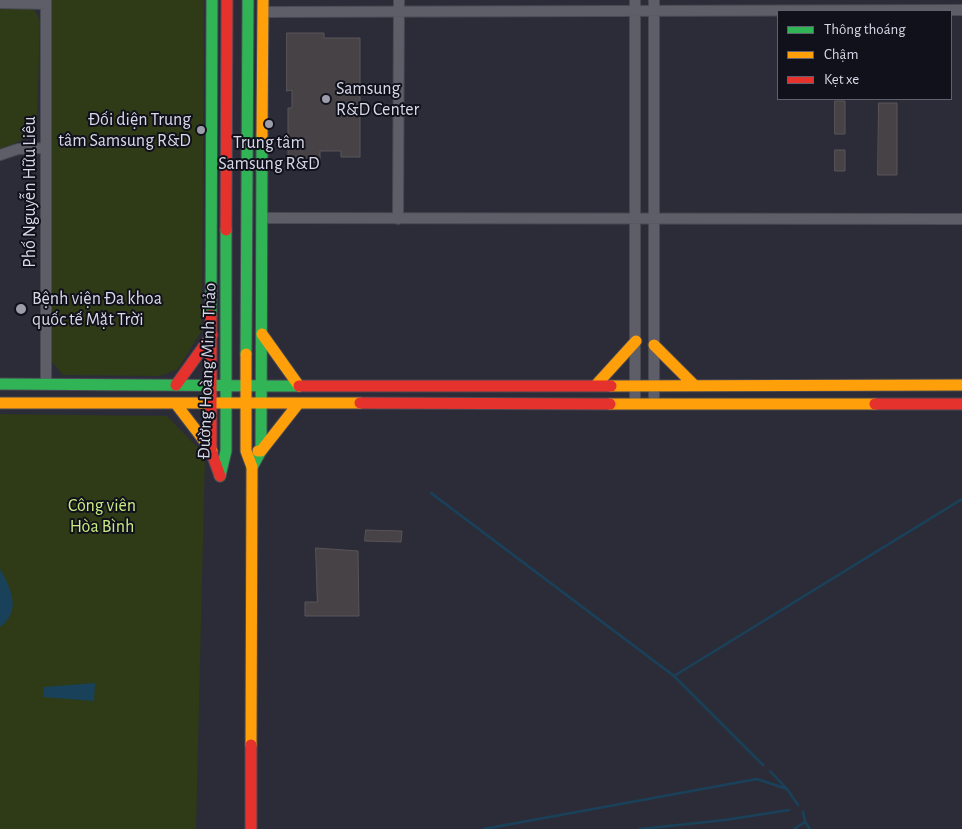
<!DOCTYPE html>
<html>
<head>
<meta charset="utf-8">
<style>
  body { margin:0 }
  #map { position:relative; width:962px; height:829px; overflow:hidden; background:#2c2c38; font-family:"Alegreya Sans",sans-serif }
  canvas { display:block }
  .legend { position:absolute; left:777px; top:10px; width:175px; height:90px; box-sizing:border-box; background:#11111b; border:1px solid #61616d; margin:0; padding:6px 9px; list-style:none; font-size:15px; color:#d8d9e8 }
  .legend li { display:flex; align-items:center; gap:10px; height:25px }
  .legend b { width:25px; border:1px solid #61616d }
</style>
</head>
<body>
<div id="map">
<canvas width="962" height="829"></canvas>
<ul class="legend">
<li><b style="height:6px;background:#30b455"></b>Thông thoáng</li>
<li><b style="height:6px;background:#ff9f0a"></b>Chậm</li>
<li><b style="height:6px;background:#e5322d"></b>Kẹt xe</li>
</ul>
</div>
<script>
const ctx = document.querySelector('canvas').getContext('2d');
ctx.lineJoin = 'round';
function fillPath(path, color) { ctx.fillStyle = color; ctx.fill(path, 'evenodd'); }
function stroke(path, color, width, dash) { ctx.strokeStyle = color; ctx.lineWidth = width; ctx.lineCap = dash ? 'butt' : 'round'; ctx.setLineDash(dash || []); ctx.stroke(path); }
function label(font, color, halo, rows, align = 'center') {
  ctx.font = font + ' "Alegreya Sans",sans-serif'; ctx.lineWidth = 4; ctx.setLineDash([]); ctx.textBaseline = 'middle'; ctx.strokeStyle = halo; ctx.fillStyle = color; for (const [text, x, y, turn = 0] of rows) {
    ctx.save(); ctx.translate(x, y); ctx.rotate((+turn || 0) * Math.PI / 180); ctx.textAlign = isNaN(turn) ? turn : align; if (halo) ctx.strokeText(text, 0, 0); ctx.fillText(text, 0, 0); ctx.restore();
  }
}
const green = new Path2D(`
  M51,0H204L202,330L178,369L160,376L63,375L50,360Z
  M0,8H28L35,11L40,21L37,124C28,139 16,143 0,149Z
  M0,414L167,416L205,455L196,829H0Z`);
const water = new Path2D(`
  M0,569C11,588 22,611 0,627Z
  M95,683L94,701L43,697L44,687Z`);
const stream = new Path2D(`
  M431,493L674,676L763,765
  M674,676L962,499
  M770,771L787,789L798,805
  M803,812L805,822L810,829
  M484,829L757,779L787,789
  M640,829L725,820L789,810
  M794,829L805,822`);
const building = new Path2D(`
  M287,33H324V38H360V157H341V151H320V162H288V108H292V90L287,91Z
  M835,101H845V134H835Z
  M879,103H897V175H878Z
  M835,150H845V171H835Z
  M366,530L402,531L401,542L365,541Z
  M316,548L358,551L359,616H305V602H317Z`);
const street = new Path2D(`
  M46,0V384
  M654,0V404
  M0,3L46,4
  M263,12L962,10
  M0,155L18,149L46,148
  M262,218L962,219
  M398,219L399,0
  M635,404V0`);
const fast = new Path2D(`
  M211,315L212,0
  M246,354L248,0
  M0,384L299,386
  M252,467L261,451L262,135
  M220,476L226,451V230`);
const slow = new Path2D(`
  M262,135L263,0
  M262,334L299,386
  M654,345L693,384
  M246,354V451L252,467L251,745
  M596,385L636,341
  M611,386L962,385
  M0,403H360
  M176,404L212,451
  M610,404H875
  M258,451H261L298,404`);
const jam = new Path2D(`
  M226,230L227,0
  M211,315V451L220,476
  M176,385L212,335
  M299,386H611
  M360,403L610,404
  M875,404H962
  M251,829V745`);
const markers = [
  [326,99,5,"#9c9caa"],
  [269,124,5,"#9c9caa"],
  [201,130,5,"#9c9caa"],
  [21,309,6,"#9c9caa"]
];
const poiNames = [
  ["Samsung",336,89],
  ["R&D Center",336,110],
  ["Đối diện Trung",191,120,"right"],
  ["tâm Samsung R&D",191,141,"right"],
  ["Trung tâm",269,143,"center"],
  ["Samsung R&D",269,164,"center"],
  ["Bệnh viện Đa khoa",32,299],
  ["quốc tế Mặt Trời",32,320]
];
const streetNames = [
  ["Phố Nguyễn Hữu Liêu",30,192,-90],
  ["Đường Hoàng Minh Thảo",207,371,-88]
];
const parkNames = [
  ["Công viên",102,506],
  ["Hòa Bình",102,527]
];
fillPath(green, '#2f3a16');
fillPath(water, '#19425a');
stroke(stream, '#19425a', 2.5);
fillPath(building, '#474246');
stroke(building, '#595459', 1);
stroke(street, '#484953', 12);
stroke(fast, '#484953', 13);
stroke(slow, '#484953', 13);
stroke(jam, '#484953', 13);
stroke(street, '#5d5e68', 10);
stroke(fast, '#30b455', 11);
stroke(slow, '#ff9f0a', 11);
stroke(jam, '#e5322d', 11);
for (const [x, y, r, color] of markers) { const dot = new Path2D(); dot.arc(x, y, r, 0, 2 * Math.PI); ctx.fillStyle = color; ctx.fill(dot); stroke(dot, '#11111b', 2); }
label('18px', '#d8d9e8', '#11111b', poiNames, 'left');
label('18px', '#d8d9e8', '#11111b', streetNames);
label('18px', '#c9ec82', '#11111b', parkNames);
</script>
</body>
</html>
